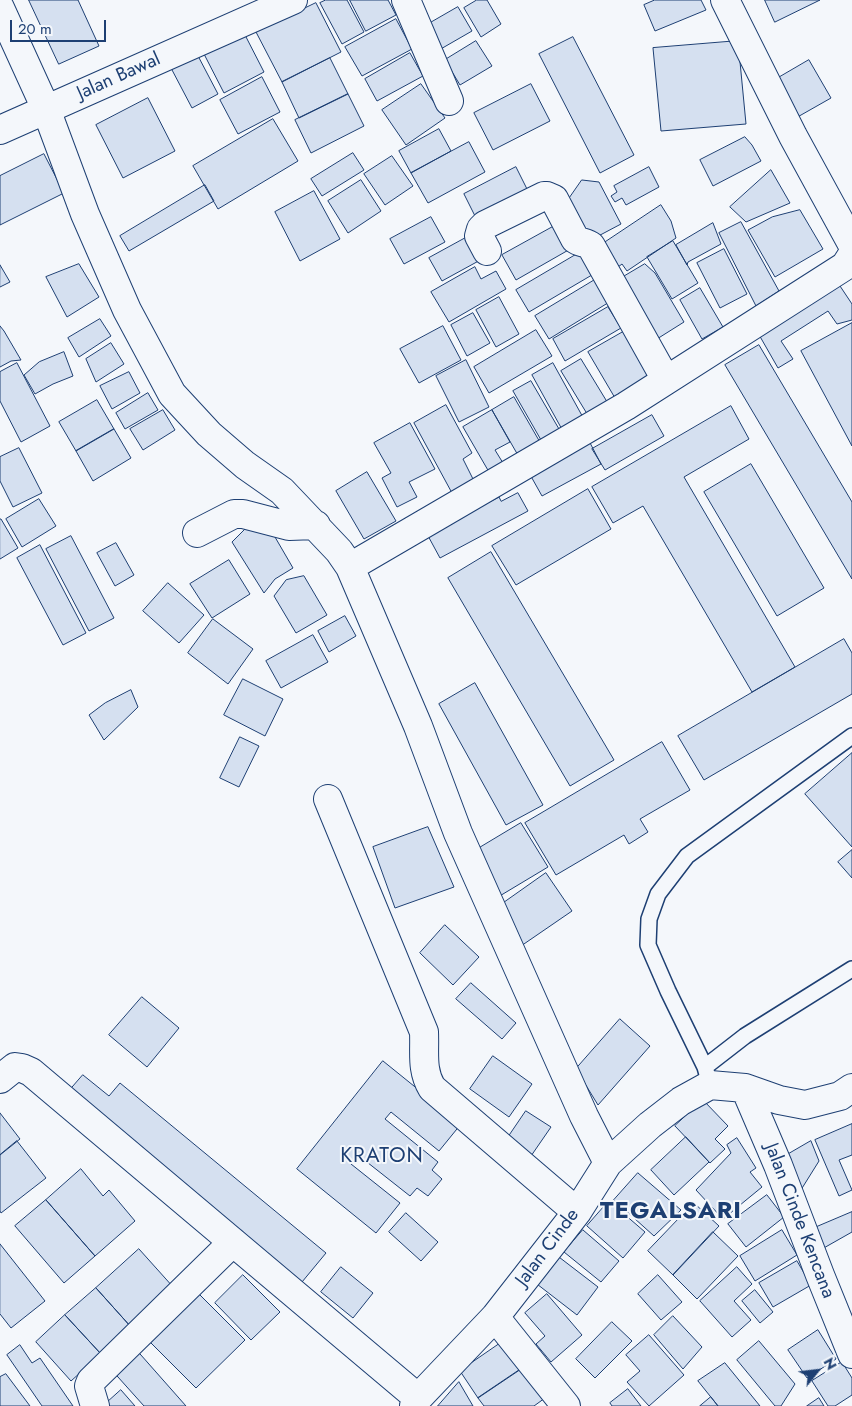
<!DOCTYPE html>
<html>
<head>
<meta charset="utf-8">
<style>
  body { margin:0 }
  #map { position:relative; width:852px; height:1406px; overflow:hidden; background:#f4f7fb; font-family:Jost,sans-serif }
  canvas { display:block }
  .north { position:absolute; left:792px; top:1346px; width:50px; height:50px; -webkit-text-stroke:4px #f4f7fb; paint-order:stroke; rotate:61deg; font-size:14px; font-weight:700; line-height:20px; text-align:center; color:#1d3f73 }
  .north::after { content:''; display:block; margin:auto; width:18px; height:22px; background:#1d3f73; clip-path:polygon(50% 0,100% 100%,50% 72%,0 100%) }
  .scale { position:absolute; left:10px; top:20px; width:96px; height:22px; box-sizing:border-box; border:2px solid #1d3f73; border-top:0; padding-left:6px; font-size:15px; line-height:18px; white-space:nowrap; color:#1d3f73; -webkit-text-stroke:4px #f4f7fb; paint-order:stroke }
</style>
</head>
<body>
<div id="map">
<canvas width="852" height="1406"></canvas>
<div class="north">N</div>
<div class="scale">20 m</div>
</div>
<script>
const ctx = document.querySelector('canvas').getContext('2d');
ctx.lineJoin = 'round';
function fillPath(path, color) { ctx.fillStyle = color; ctx.fill(path, 'evenodd'); }
function stroke(path, color, width, dash) { ctx.strokeStyle = color; ctx.lineWidth = width; ctx.lineCap = dash ? 'butt' : 'round'; ctx.setLineDash(dash || []); ctx.stroke(path); }
function label(font, color, halo, rows, align = 'center') {
  ctx.font = font + ' Jost,sans-serif'; ctx.lineWidth = 4; ctx.setLineDash([]); ctx.textBaseline = 'middle'; ctx.strokeStyle = halo; ctx.fillStyle = color; for (const [text, x, y, turn = 0] of rows) {
    ctx.save(); ctx.translate(x, y); ctx.rotate((+turn || 0) * Math.PI / 180); ctx.textAlign = isNaN(turn) ? turn : align; if (halo) ctx.strokeText(text, 0, 0); ctx.fillText(text, 0, 0); ctx.restore();
  }
}
const building = new Path2D(`
  M29,0H78L99,46L59,64Z
  M326,0H347L364,32L342,44L320,3Z
  M350,0H388L396,15L366,31Z
  M477,0H487L501,24L481,37L464,8Z
  M655,0H701L706,10L655,31L644,5Z
  M765,0H820L775,22Z
  M316,3L341,52L282,82L256,32Z
  M458,7L472,31L439,50L425,26Z
  M396,19L412,49L362,76L345,47Z
  M244,33L264,72L224,93L204,54Z
  M573,37L634,155L600,173L539,54Z
  M476,41L492,66L460,85L445,60Z
  M738,41L746,124L661,131L653,48Z
  M410,53L423,76L377,101L365,79Z
  M197,54L218,94L192,108L171,68Z
  M330,58L348,94L299,118L282,82Z
  M809,60L831,98L794,119L773,81Z
  M262,77L280,112L238,134L220,100Z
  M421,84L445,118L406,145L382,110Z
  M531,84L550,121L493,150L474,113Z
  M348,94L364,126L311,153L295,120Z
  M148,98L175,151L123,178L96,125Z
  M273,119L298,161L218,209L193,166Z
  M439,129L451,151L411,173L399,151Z
  M745,137L752,145L761,161L713,186L700,160Z
  M469,142L485,172L428,203L411,173Z
  M353,153L364,170L322,196L311,179Z
  M44,154L64,193L0,225V176Z
  M392,156L413,186L385,205L364,174Z
  M516,167L531,197L479,224L464,194Z
  M649,167L659,187L626,205L622,198L615,202L611,196L617,192L614,186Z
  M771,170L790,203L746,222L730,207Z
  M361,180L381,211L348,233L328,201Z
  M582,180L599,182L621,224L587,242L566,203Z
  M205,185L214,201L129,251L120,236Z
  M314,191L340,239L300,261L275,212Z
  M661,205L671,221L676,238L627,271L622,264L614,270L598,247Z
  M800,210L823,249L775,277L748,230L772,217Z
  M431,217L445,242L404,264L390,239Z
  M741,222L779,291L756,306L719,233Z
  M713,223L721,244L688,262L687,265L676,245Z
  M558,224L572,248L516,280L502,255Z
  M471,235L484,258L442,281L429,258Z
  M673,241L698,283L672,299L647,257Z
  M724,249L747,294L720,308L697,263Z
  M584,250L597,272L529,312L516,290Z
  M79,264L99,297L67,317L46,277Z
  M645,264L655,273L684,322L649,344L613,283Z
  M0,265L10,282L0,287Z
  M475,267L481,279L496,271L506,289L449,322L431,292Z
  M834,277L852,304V320L837,324L828,311L781,341L793,359L778,368L758,333Z
  M598,278L611,301L549,339L535,316Z
  M700,288L723,327L702,339L680,300Z
  M499,297L519,334L496,347L476,310Z
  M608,307L621,328L565,361L553,339Z
  M473,313L490,343L467,356L451,325Z
  M100,319L111,336L79,357L68,338Z
  M852,323V446L801,351Z
  M0,326L4,331L21,360L11,361L0,367Z
  M443,326L461,360L419,383L400,349Z
  M630,328L657,374L615,398L588,352Z
  M536,330L552,356L489,393L474,367Z
  M111,343L124,364L96,382L86,359Z
  M759,345L852,502V579L725,365Z
  M64,352L73,376L53,384L35,394L24,375L39,362Z
  M581,359L609,405L589,417L561,371Z
  M466,360L489,407L459,422L436,376Z
  M17,363L50,426L21,442L0,401V372Z
  M553,363L585,421L564,433L532,375Z
  M129,372L140,393L112,409L100,386Z
  M531,381L559,429L541,440L513,391Z
  M148,393L158,410L125,429L116,413Z
  M514,397L541,444L519,457L492,410Z
  M97,400L114,429L76,451L59,422Z
  M446,405L472,453L463,459L474,481L452,493L414,423Z
  M731,406L749,439L684,477L795,667L752,692L643,506L613,523L592,487Z
  M163,410L175,430L143,450L130,429Z
  M492,410L510,442L495,450L503,463L489,472L463,427Z
  M652,415L664,436L605,470L592,449Z
  M410,423L435,469L409,482L417,497L397,507L382,478L391,473L374,443Z
  M114,429L131,458L93,481L76,451Z
  M588,439L601,464L542,496L528,471Z
  M19,448L42,493L13,507L0,481V457Z
  M751,464L824,588L777,616L704,492Z
  M367,472L396,521L364,539L336,491Z
  M588,489L611,529L516,585L492,546Z
  M518,493L528,511L440,558L427,534L499,497L501,501Z
  M39,499L56,526L22,547L6,519Z
  M0,519H1L18,548L0,559Z
  M268,525L293,568L275,579L264,593L232,542L246,528Z
  M71,536L114,618L89,631L46,549Z
  M116,543L134,575L115,586L97,553Z
  M40,545L86,633L63,645L17,558Z
  M491,552L614,760L570,786L448,578Z
  M229,560L250,594L212,618L190,584Z
  M304,576L327,615L296,633L274,596L286,580Z
  M168,583L204,615L179,643L143,611Z
  M345,616L356,636L329,652L318,631Z
  M213,619L253,649L228,684L188,653Z
  M313,635L328,662L281,688L266,661Z
  M844,639L852,653V694L704,780L678,736Z
  M243,679L283,699L265,736L224,715Z
  M475,683L543,805L506,825L439,704Z
  M131,690L138,707L104,740L89,715L105,703Z
  M240,737L259,746L239,787L220,778Z
  M662,742L690,790L640,819L648,832L629,844L624,835L556,875L525,823Z
  M852,753V847L805,794Z
  M521,823L548,867L498,897L471,853Z
  M428,827L454,887L395,908L373,847Z
  M852,850V878L838,862Z
  M546,873L572,911L521,946L495,909Z
  M445,925L479,957L453,985L420,953Z
  M471,983L516,1023L502,1039L456,999Z
  M142,997L179,1028L147,1067L109,1035Z
  M620,1019L650,1046L598,1105L576,1069Z
  M493,1056L532,1084L509,1117L470,1089Z
  M383,1061L461,1124L439,1151L391,1112L385,1119L438,1162L432,1170L442,1179L428,1196L417,1188L410,1196L358,1155L351,1164L400,1203L376,1233L297,1169Z
  M83,1075L109,1096L120,1083L326,1253L302,1282L70,1090Z
  M703,1100L728,1126L715,1139L725,1149L710,1163L675,1126Z
  M526,1111L551,1127L531,1156L507,1139Z
  M0,1113L20,1139L0,1155Z
  M852,1124V1155L839,1160L852,1190L839,1196L815,1140Z
  M686,1137L709,1162L674,1195L651,1170Z
  M737,1138L756,1168L750,1172L762,1187L723,1219L696,1190L731,1153L727,1145Z
  M17,1141L46,1178L1,1213L0,1211V1155Z
  M811,1141L819,1161L799,1193L780,1159Z
  M81,1169L103,1196L109,1190L135,1221L95,1256L46,1200Z
  M638,1173L681,1210L654,1236L614,1200Z
  M767,1195L784,1217L746,1247L728,1224Z
  M46,1200L95,1256L64,1283L15,1226Z
  M609,1201L645,1232L623,1258L587,1226Z
  M694,1203L719,1226L673,1275L648,1251Z
  M852,1212V1232L822,1249L812,1229Z
  M406,1213L438,1242L421,1261L389,1232Z
  M583,1230L619,1261L601,1282L564,1252Z
  M782,1230L797,1255L755,1281L740,1256Z
  M713,1232L738,1256L697,1299L673,1275Z
  M0,1244L45,1301L11,1328L0,1314Z
  M139,1249L174,1288L131,1327L96,1288Z
  M555,1254L598,1287L577,1315L533,1281Z
  M797,1261L811,1285L773,1307L759,1283Z
  M341,1267L373,1293L353,1318L321,1292Z
  M737,1267L752,1284L734,1301L751,1320L732,1337L700,1301Z
  M243,1275L280,1312L251,1340L215,1303Z
  M658,1275L682,1302L661,1320L638,1294Z
  M96,1288L131,1327L101,1354L65,1315Z
  M194,1289L245,1340L196,1388L145,1337Z
  M755,1290L773,1312L760,1323L742,1301Z
  M547,1294L582,1335L551,1362L536,1344L545,1336L525,1313Z
  M65,1315L101,1354L71,1381L36,1342Z
  M673,1316L702,1347L683,1369L654,1335Z
  M612,1322L632,1341L595,1378L576,1359Z
  M818,1330L836,1359L807,1378L788,1350Z
  M649,1335L684,1375L649,1406L627,1382L640,1371L626,1355Z
  M505,1340L524,1367L478,1398L460,1371Z
  M759,1341L795,1384L781,1406H775L737,1360Z
  M20,1345L32,1363L40,1358L73,1406H42L7,1355Z
  M133,1346L186,1406H144L109,1367Z
  M842,1362L852,1378V1395L835,1406H828L812,1381Z
  M725,1363L760,1406H718L698,1381Z
  M524,1367L545,1398L534,1406H484L478,1398Z
  M6,1374L30,1406H0V1377Z
  M459,1382L473,1406H438Z
  M628,1389L641,1406H612L610,1403Z
  M121,1390L135,1406H103Z
  M711,1397L718,1406H700Z
  M819,1398L824,1406H807Z`);
const service = new Path2D(`
  M705,1067L745,1036L852,969
  M710,1085L705,1067L668,991L648,945L649,919L658,894L687,856L852,736`);
const minor = new Path2D(`
  M406,0L449,101
  M725,0L793,136L852,244
  M0,8L46,109L85,214L127,310L172,394L209,434L245,465L282,491L339,551L350,567L418,726L458,833L584,1116L608,1163
  M0,130L293,0
  M487,251L479,236L481,229L485,225L544,196H547L554,199L575,239C580,243 586,242 591,246L666,380
  M197,533L234,514H243L289,526L316,525
  M350,567L626,406L845,266L852,255
  M328,799L424,1032C425,1052 421,1070 432,1088L577,1212
  M0,1079L15,1067L22,1068L31,1072L418,1398
  M745,1088L778,1165L820,1275L852,1354
  M495,1317L566,1406
  M95,1406L89,1386L91,1381L233,1242
  M414,1406L418,1398L495,1317L577,1212L608,1163L650,1125L681,1101L710,1085L745,1088L779,1100L805,1105L840,1096L852,1088`);
const streetNames = [
  ["Jalan Bawal",119,77,-24],
  ["Jalan Cinde Kencana",799,1221,69],
  ["Jalan Cinde",548,1248,-53]
];
const quarterNames = [
  ["KRATON",382,1157]
];
const districtNames = [
  ["TEGALSARI",671,1212]
];
fillPath(building, '#d5e0f0');
stroke(building, '#1d3f73', 1);
stroke(service, '#1d3f73', 18);
stroke(minor, '#1d3f73', 30);
stroke(service, '#f4f7fb', 15);
stroke(minor, '#f4f7fb', 28);
label('19px', '#1d3f73', '#f4f7fb', streetNames);
ctx.letterSpacing = '1px';
label('21px', '#1d3f73', '#f4f7fb', quarterNames);
ctx.letterSpacing = '0px';
ctx.letterSpacing = '1px';
label('bold 24px', '#1d3f73', '#f4f7fb', districtNames);
ctx.letterSpacing = '0px';
</script>
</body>
</html>
